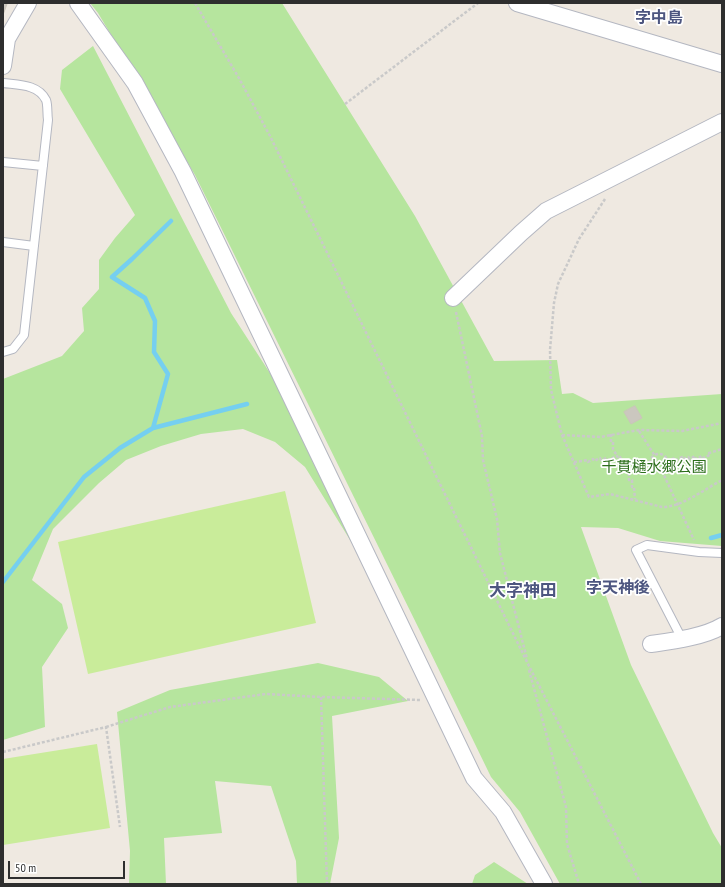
<!DOCTYPE html>
<html>
<head>
<meta charset="utf-8">
<style>
  body { margin:0 }
  #map { position:relative; width:725px; height:887px; overflow:hidden; background:#efe9e1; font-family:"PT Sans Narrow",sans-serif }
  canvas { display:block }
  .frame { position:absolute; inset:0; border:4px solid #2e2e2e; pointer-events:none }
  .scale { position:absolute; left:8px; top:861px; width:117px; height:18px; box-sizing:border-box; border:2px solid #2e2e2e; border-top:0; padding-left:5px; font-size:12px; line-height:14px; white-space:nowrap; color:#2e2e2e; -webkit-text-stroke:3px #fff; paint-order:stroke }
</style>
</head>
<body>
<div id="map">
<canvas width="725" height="887"></canvas>
<div class="frame"></div>
<div class="scale">50 m</div>
</div>
<script>
const ctx = document.querySelector('canvas').getContext('2d');
ctx.lineJoin = 'round';
function fillPath(path, color) { ctx.fillStyle = color; ctx.fill(path, 'evenodd'); }
function stroke(path, color, width, dash) { ctx.strokeStyle = color; ctx.lineWidth = width; ctx.lineCap = dash ? 'butt' : 'round'; ctx.setLineDash(dash || []); ctx.stroke(path); }
function label(font, color, halo, rows, align = 'center') {
  ctx.font = font + ' "PT Sans Narrow","Noto Sans JP",sans-serif'; ctx.lineWidth = 3.5; ctx.setLineDash([]); ctx.textBaseline = 'middle'; ctx.strokeStyle = halo; ctx.fillStyle = color; for (const [text, x, y, turn = 0] of rows) {
    ctx.save(); ctx.translate(x, y); ctx.rotate((+turn || 0) * Math.PI / 180); ctx.textAlign = isNaN(turn) ? turn : align; if (halo) ctx.strokeText(text, 0, 0); ctx.fillText(text, 0, 0); ctx.restore();
  }
}
const green = new Path2D(`
  M90,3H282L415,216L494,361L557,360L562,394L573,393L593,403L722,394V546L660,541L618,528L581,527L631,665L713,833L722,848V884H560L520,812L491,777L422,635L195,175L98,13Z
  M93,46L231,313L301,421L371,574L305,467L275,442L243,429L201,434L161,446L126,460L99,483L53,529L32,580L62,604L68,628L42,667L45,727L3,740V379L62,356L84,331L82,308L99,289V260L115,238L135,215L60,89L62,70Z
  M318,663L379,677L408,701L332,716L339,838L330,884H297L296,861L271,786L215,781L222,833L164,838L166,884H129L130,851L117,712L170,690Z
  M494,862L528,884H472L475,875Z`);
const pitch = new Path2D(`
  M285,491L316,623L88,674L58,542Z
  M97,744L110,828L3,845V759Z`);
const stream = new Path2D(`
  M153,428L168,374L154,352L155,321L145,298L112,277L132,259L171,221
  M711,538L722,535
  M3,582L84,477L120,448L153,428L247,404`);
const building = new Path2D(`
  M3,3L7,4L3,15Z
  M635,406L642,418L631,424L624,412Z`);
const path = new Path2D(`
  M195,3L240,80L271,138L528,664L641,884
  M345,104L478,3
  M605,199L579,239L558,284L554,303L550,350L551,390L562,435L589,497L610,494L662,507C680,508 705,489 722,480
  M456,312L482,436L483,460L497,519L500,553L527,659
  M639,431L655,456
  M611,434V442H613V449L617,456
  M562,435L600,437L639,430L682,431L722,423
  M650 463a9 9 0 1 1 18 0a9 9 0 1 1-18 0Z
  M667,461L675,458L676,460L682,457L683,459L688,457L690,459L695,456L696,459L702,456L703,458L710,455L709,453L722,449
  M574,462L583,461L587,460L588,462L593,459L594,461L600,458L601,460L607,458L608,460L617,456L618,458L620,457L623,463L625,462L626,465L632,463L633,465L641,463V464L645,463V466L650,464
  M626,465L627,473H629V480H632V487H634L635,499
  M662,471L694,540
  M529,670L566,807L567,844L579,884
  M321,697L327,884
  M106,727L170,707L266,694L321,697L420,700
  M3,752L106,727L120,827`);
const lane = new Path2D(`
  M3,83C18,85 38,84 46,100C48,105 47,114 48,120L24,335L13,349L3,352
  M3,162L43,166
  M3,242L34,246
  M682,639L636,550L647,545L699,552L722,553`);
const street = new Path2D(`
  M78,3L135,83L183,172L474,778L503,812L544,884
  M517,3L722,64
  M3,66L7,39L28,3
  M453,298L521,233L546,211L722,122
  M651,644C672,641 704,637 722,626`);
const parkNames = [
  ["千貫樋水郷公園",654,468]
];
const neighbourhoodNames = [
  ["字中島",659,18],
  ["字天神後",618,588]
];
const quarterNames = [
  ["大字神田",523,591]
];
fillPath(green, '#b6e59e');
fillPath(pitch, '#c9ec9a');
stroke(stream, '#75cff0', 4.5);
fillPath(building, '#cbc7bf');
stroke(building, '#cbc5ba', 1);
stroke(lane, '#b4b7c1', 10);
stroke(street, '#b4b7c1', 18);
stroke(path, '#c9c9c9', 2.5, [3, 2]);
stroke(lane, '#fff', 8);
stroke(street, '#fff', 16);
label('15px', '#2c6e1b', '#fff', parkNames);
label('bold 16px', '#4d5680', '#fff', neighbourhoodNames);
label('bold 17px', '#4d5680', '#fff', quarterNames);
</script>
</body>
</html>
